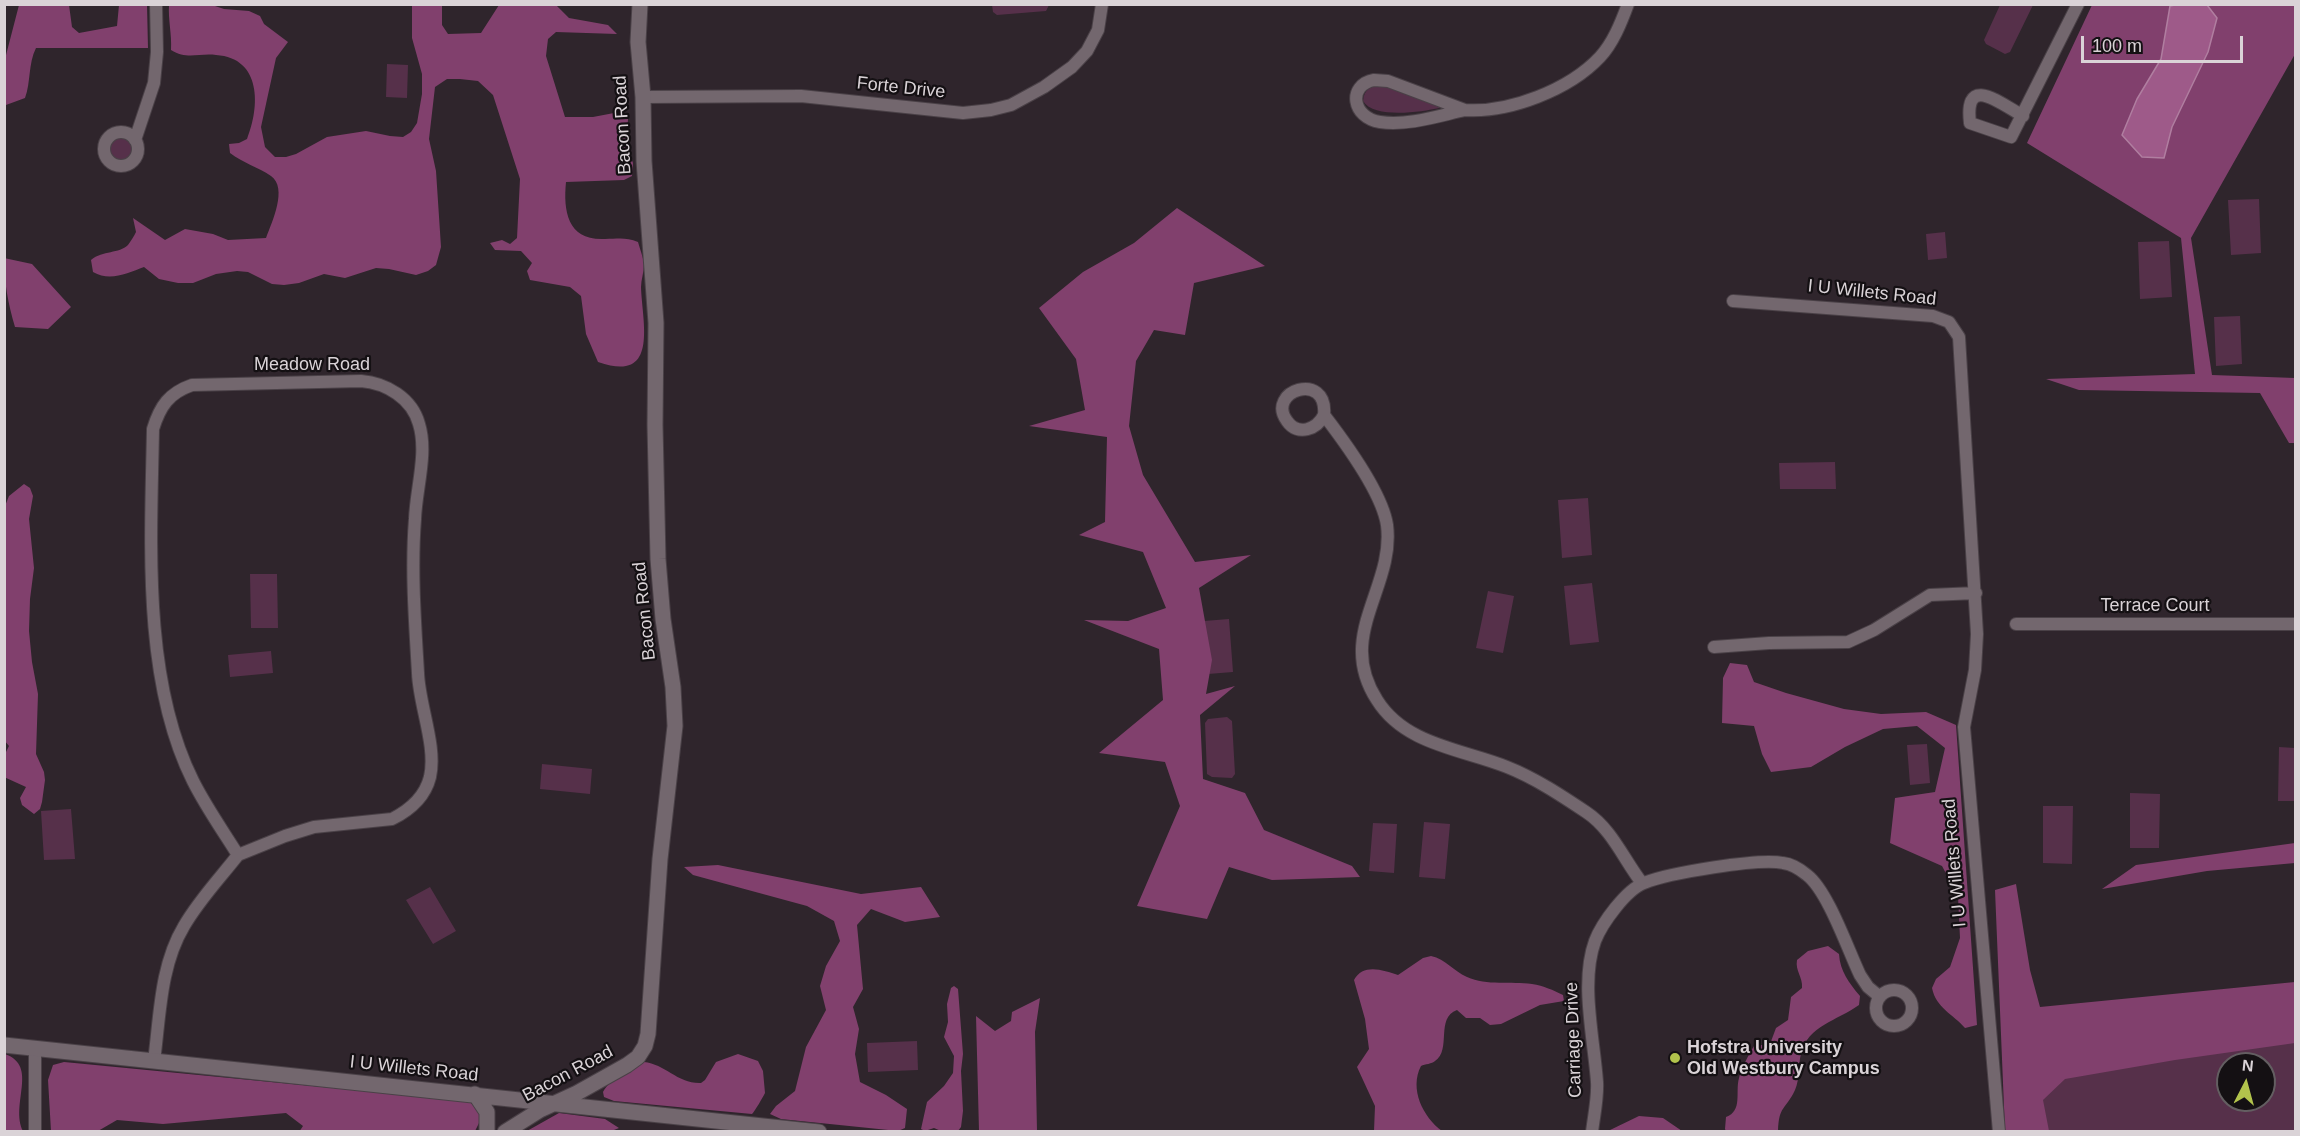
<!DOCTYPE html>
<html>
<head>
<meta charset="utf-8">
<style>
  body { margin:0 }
  #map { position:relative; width:2300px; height:1136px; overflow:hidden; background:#2f252c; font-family:Arial,sans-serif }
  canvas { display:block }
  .frame { position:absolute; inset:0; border:6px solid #dad3d7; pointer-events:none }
  .north { position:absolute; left:2216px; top:1052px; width:60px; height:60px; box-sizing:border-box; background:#141013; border:2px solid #635e61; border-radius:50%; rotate:6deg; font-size:16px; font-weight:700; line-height:24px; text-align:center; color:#dad3d7 }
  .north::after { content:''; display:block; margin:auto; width:21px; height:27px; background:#b2c34c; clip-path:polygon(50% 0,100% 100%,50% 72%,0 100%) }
  .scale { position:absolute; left:2081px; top:36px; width:162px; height:27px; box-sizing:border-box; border:3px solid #dad3d7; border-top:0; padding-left:8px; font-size:18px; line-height:21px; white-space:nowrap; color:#dad3d7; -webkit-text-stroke:4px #141013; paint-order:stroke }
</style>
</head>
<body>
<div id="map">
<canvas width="2300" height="1136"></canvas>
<div class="frame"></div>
<div class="north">N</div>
<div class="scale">100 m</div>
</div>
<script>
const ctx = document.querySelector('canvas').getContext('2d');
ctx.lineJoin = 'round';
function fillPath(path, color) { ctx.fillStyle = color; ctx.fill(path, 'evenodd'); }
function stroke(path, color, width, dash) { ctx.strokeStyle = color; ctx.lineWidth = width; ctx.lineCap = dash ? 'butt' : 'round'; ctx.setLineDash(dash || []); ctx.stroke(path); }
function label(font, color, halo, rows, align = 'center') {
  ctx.font = font + ' Arial,sans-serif'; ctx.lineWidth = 4.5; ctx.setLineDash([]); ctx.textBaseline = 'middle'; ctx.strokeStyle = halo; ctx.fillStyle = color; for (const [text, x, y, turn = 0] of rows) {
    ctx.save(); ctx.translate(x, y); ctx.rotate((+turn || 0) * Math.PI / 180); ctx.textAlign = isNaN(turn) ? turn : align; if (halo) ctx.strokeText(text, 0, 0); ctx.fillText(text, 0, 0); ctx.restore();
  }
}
const green = new Path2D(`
  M1049,5L1046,11L997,15L993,12L992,5Z
  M2000,5H2033L2010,52L2005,54L1986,44L1984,40Z
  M387,64L408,65L407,98L386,97Z
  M1381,84L1439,106V108C1421,112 1374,119 1363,101C1364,89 1370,87 1381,84Z
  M110 149a11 11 0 1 1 22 0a11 11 0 1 1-22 0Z
  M2259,199L2261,253L2231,255L2228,200Z
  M1945,232L1947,258L1928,260L1926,234Z
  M2169,241L2172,297L2140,299L2138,242Z
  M2240,316L2242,364L2216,366L2214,317Z
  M1835,462L1836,489H1780L1779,463Z
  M1588,498L1592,555L1562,558L1558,500Z
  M250,574H277L278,628H251Z
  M1592,583L1599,642L1570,645L1564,586Z
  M1488,591L1514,596L1503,653L1476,648Z
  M1229,619L1233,672L1208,674L1204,621Z
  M271,651L273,673L230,677L228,655Z
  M1227,717L1232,721L1235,774L1232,778L1212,777L1207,774L1205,723L1208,719Z
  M1927,744L1930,783L1910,785L1907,745Z
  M2279,747L2295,748V801H2278Z
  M542,764L592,769L590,794L540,789Z
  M2130,793L2160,794L2159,848H2130Z
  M2043,806H2073L2072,864L2043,863Z
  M71,809L75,859L44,860L41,811Z
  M1424,822L1450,824L1445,879L1419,877Z
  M1373,823L1397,824L1394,873L1369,871Z
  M430,887L456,931L433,944L406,900Z
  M2295,1036V1131H2042L2036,1072ZM2228,1064H2264V1100H2228Z
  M917,1041L918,1070L868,1072L867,1043Z`);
const forest = new Path2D(`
  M19,5H69L72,27L79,33L117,26L119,5H147L148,48H36C28,64 31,82 25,98L6,105L5,110V59Z
  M556,5L569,18L608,25L617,34L556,32L548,39L546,56L565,117H593L614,113L628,119L626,146L633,163L632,176L624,180L566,182C563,212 568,241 605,239C618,239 626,237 638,242C640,249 643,257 644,264C644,272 641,280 641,287C642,322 660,384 598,362L586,334L581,296L570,287L530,280L527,271L532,263L521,251L495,250L490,243L502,240L510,244L517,238L520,179L493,95L478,81L460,79H447L435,87L429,139L436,171L441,247L436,265L428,271L416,275L389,269L376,268L345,278L324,274L299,283L284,285L272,284L248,272L237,271L216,274L193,283H178L159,279L144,267C128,273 110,282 93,272L91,260C103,250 119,254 128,245C131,241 134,236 136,232L133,218L165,240L185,229L213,234L228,240L266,238C272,222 288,188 271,176C258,167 243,163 230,153L229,144L239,143L247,139C260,107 262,58 216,55C198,53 187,60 171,50C172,34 168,20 169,5H212L224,9L249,11L260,16L264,24L288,42L276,58L261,127L265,147L275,157H286L296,154L327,137L366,131L390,136L403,137L411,132L417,123L422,94V74L412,38V5H442V25L448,34L481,33L499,5Z
  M2092,5H2295V54L2191,238L2212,375L2295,378V443H2289L2260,393L2079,390L2046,379L2195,374L2181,238L2027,143Z
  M1177,208L1265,266L1194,283L1185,335L1154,330L1136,361L1129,426L1143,475L1195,562L1251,555L1199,588L1212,660L1206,694L1235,686L1200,715L1203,779L1245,793L1264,830L1352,866L1360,877L1272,880L1229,867L1207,919L1137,906L1180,806L1165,762L1099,753L1163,700L1159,649L1084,620L1128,621L1166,608L1143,552L1079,535L1105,522L1107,437L1029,426L1085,410L1076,359L1039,308L1083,272L1134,243Z
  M4,258L32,264L71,307L48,329L15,327C8,303 4,282 4,258Z
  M24,484L30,488L33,496L29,519L34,568L30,599L29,631L32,662L38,694L36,754L44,772L45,780L42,802L40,809L34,814L22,805L20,798L26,787L4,777L5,754L9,746L4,740L5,506L9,496Z
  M1730,663L1747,665L1754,682L1786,693L1844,709L1881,714L1926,712L1956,725L1977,1025L1965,1028C1953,1014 1936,1008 1932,988L1936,979L1950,967L1960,938L1958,896L1942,866L1890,843L1895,798L1935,792L1945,748L1917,726L1883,729L1845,747L1811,767L1771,772L1762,754L1754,726L1722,723L1723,678Z
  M2295,843V863L2207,871L2102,889L2136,865Z
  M718,865L861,894L921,887L940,917L905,922L871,909L857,925L863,989L853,1007L859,1029L855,1054L860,1082L886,1095L907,1109L905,1128L898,1131L781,1119L770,1114L776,1106L795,1091L806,1047L826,1010L820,986L826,966L840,941L834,921L807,906L693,875L684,867Z
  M2016,884L2030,970L2040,1007L2295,982V1043L2175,1060L2065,1079L2043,1100L2049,1131H2005L1995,890Z
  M1828,946L1839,954C1840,971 1849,983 1860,996L1859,1005C1837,1021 1808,1025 1801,1054C1798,1065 1800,1079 1795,1090C1785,1111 1779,1105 1778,1131H1726L1725,1129L1726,1117C1743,1111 1735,1092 1739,1078C1741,1069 1749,1054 1754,1046L1770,1044L1776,1028L1788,1020L1791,997L1802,988C1803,977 1795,971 1797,960L1808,951Z
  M1431,956C1446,959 1453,971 1467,977C1487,986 1511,981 1532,984C1544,986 1553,990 1563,995L1564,1001L1540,1005L1501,1024L1490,1025L1480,1018H1466L1457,1010C1435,1018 1452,1050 1435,1061C1432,1064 1425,1064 1421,1066C1409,1089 1423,1117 1442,1131H1374L1375,1106L1357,1067L1369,1049L1365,1019L1354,980C1363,963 1383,970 1398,975L1423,958Z
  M954,986L958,989L963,1054L961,1071L963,1111L961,1127L958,1131H941L934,1128L925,1131L921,1129L927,1102L944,1086L953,1073L954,1056L944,1037L948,1022L947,1004L951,988Z
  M1040,998L1035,1032L1037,1131H979L976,1016L995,1031L1011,1021L1012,1012Z
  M5,1054C39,1066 10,1104 23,1131H5Z
  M738,1054L758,1061L763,1071L765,1093C763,1097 755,1111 752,1114L614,1101L604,1097L603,1092C611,1077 631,1072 644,1062C665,1064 678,1084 701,1083L705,1080L716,1062Z
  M64,1062L468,1101L479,1109L480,1121L475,1131L299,1132L303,1126L286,1113L163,1124L117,1120L98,1131H51L48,1080L53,1065Z
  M559,1113L605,1119L619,1128L609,1132L527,1131Z
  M1639,1116L1663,1118L1682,1131H1608Z`);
const water = new Path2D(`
  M2175,5H2207L2217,18L2208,52L2172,127L2164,158L2142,157L2122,135L2137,99L2161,59L2170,6Z`);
const street = new Path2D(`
  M1374,80L1388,81L1465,110C1438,116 1408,126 1380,122C1352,118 1347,85 1374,80Z
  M643,97L801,96L963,113L991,110L1011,105L1044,87L1072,67L1087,51L1098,30L1102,4
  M1465,110C1509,113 1569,90 1600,57C1613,43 1621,23 1628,4
  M2023,116C2000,103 1964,73 1970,123L2011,137L2078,4
  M104 149a17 17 0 1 1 34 0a17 17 0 1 1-34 0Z
  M135,140L154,83L157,52L156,4
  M1733,301L1933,316L1949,322L1959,337L1977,634L1975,670L1964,727L1999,1132
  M361,381C386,383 412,398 419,424C428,453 416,489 415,519C411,570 415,622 418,673C419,705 437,746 430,777C425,797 410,810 392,819L314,827L285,836L238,855C223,831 206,807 193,781C142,679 151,541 153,429C160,406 169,393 192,385Z
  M1324,415C1317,429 1298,437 1287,421C1265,391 1328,370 1324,415C1344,441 1382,492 1387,525C1395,588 1335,635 1377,700C1405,745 1462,749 1507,767C1535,778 1562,796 1586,812C1612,829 1624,860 1642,883
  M2016,624H2296
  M1714,647L1769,643L1848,642L1874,630L1930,595L1976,593
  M1876 1008a18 18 0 1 1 36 0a18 18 0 1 1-36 0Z
  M154,1061C160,1016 160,966 184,926C199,900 220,878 238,855
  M35,1132V1049
  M1592,1132C1594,1115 1598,1098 1597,1082C1594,1039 1580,982 1595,941C1602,923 1626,890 1644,883C1668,873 1759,858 1783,863C1792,864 1801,870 1807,875C1828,891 1848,950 1860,975L1868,987L1880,997`);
const secondary = new Path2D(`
  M4,1045L819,1132
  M475,1094L487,1112V1132
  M505,1132L540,1110L577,1093L627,1065L638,1057L645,1046L648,1034L660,859L675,726L673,687L663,619L658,559L655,425L656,323L644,161L643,97L638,42L640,4`);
const markers = [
  [1675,1058,6,"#b2c34c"]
];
const streetNames = [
  ["Forte Drive",901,88,6],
  ["Bacon Road",623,125,-93],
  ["I U Willets Road",1872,293,6],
  ["Meadow Road",312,365],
  ["Terrace Court",2155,606],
  ["Bacon Road",645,611,-96],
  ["I U Willets Road",1955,863,-95],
  ["Carriage Drive",1574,1040,-92],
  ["I U Willets Road",414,1069,6],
  ["Bacon Road",568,1074,-28]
];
const poiNames = [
  ["Hofstra University",1687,1048],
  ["Old Westbury Campus",1687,1069]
];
fillPath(green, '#56304a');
fillPath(forest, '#81406d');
fillPath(water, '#9e5a89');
stroke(water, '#b07ea0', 1.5);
stroke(street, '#4a4147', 14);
stroke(secondary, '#4a4147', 17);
stroke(street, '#73676e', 12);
stroke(secondary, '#73676e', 15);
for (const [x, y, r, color] of markers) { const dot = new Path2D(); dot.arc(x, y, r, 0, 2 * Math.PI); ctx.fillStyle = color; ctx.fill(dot); stroke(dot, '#141013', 2); }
label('18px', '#dad3d7', '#141013', streetNames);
label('bold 18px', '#dad3d7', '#141013', poiNames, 'left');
</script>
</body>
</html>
